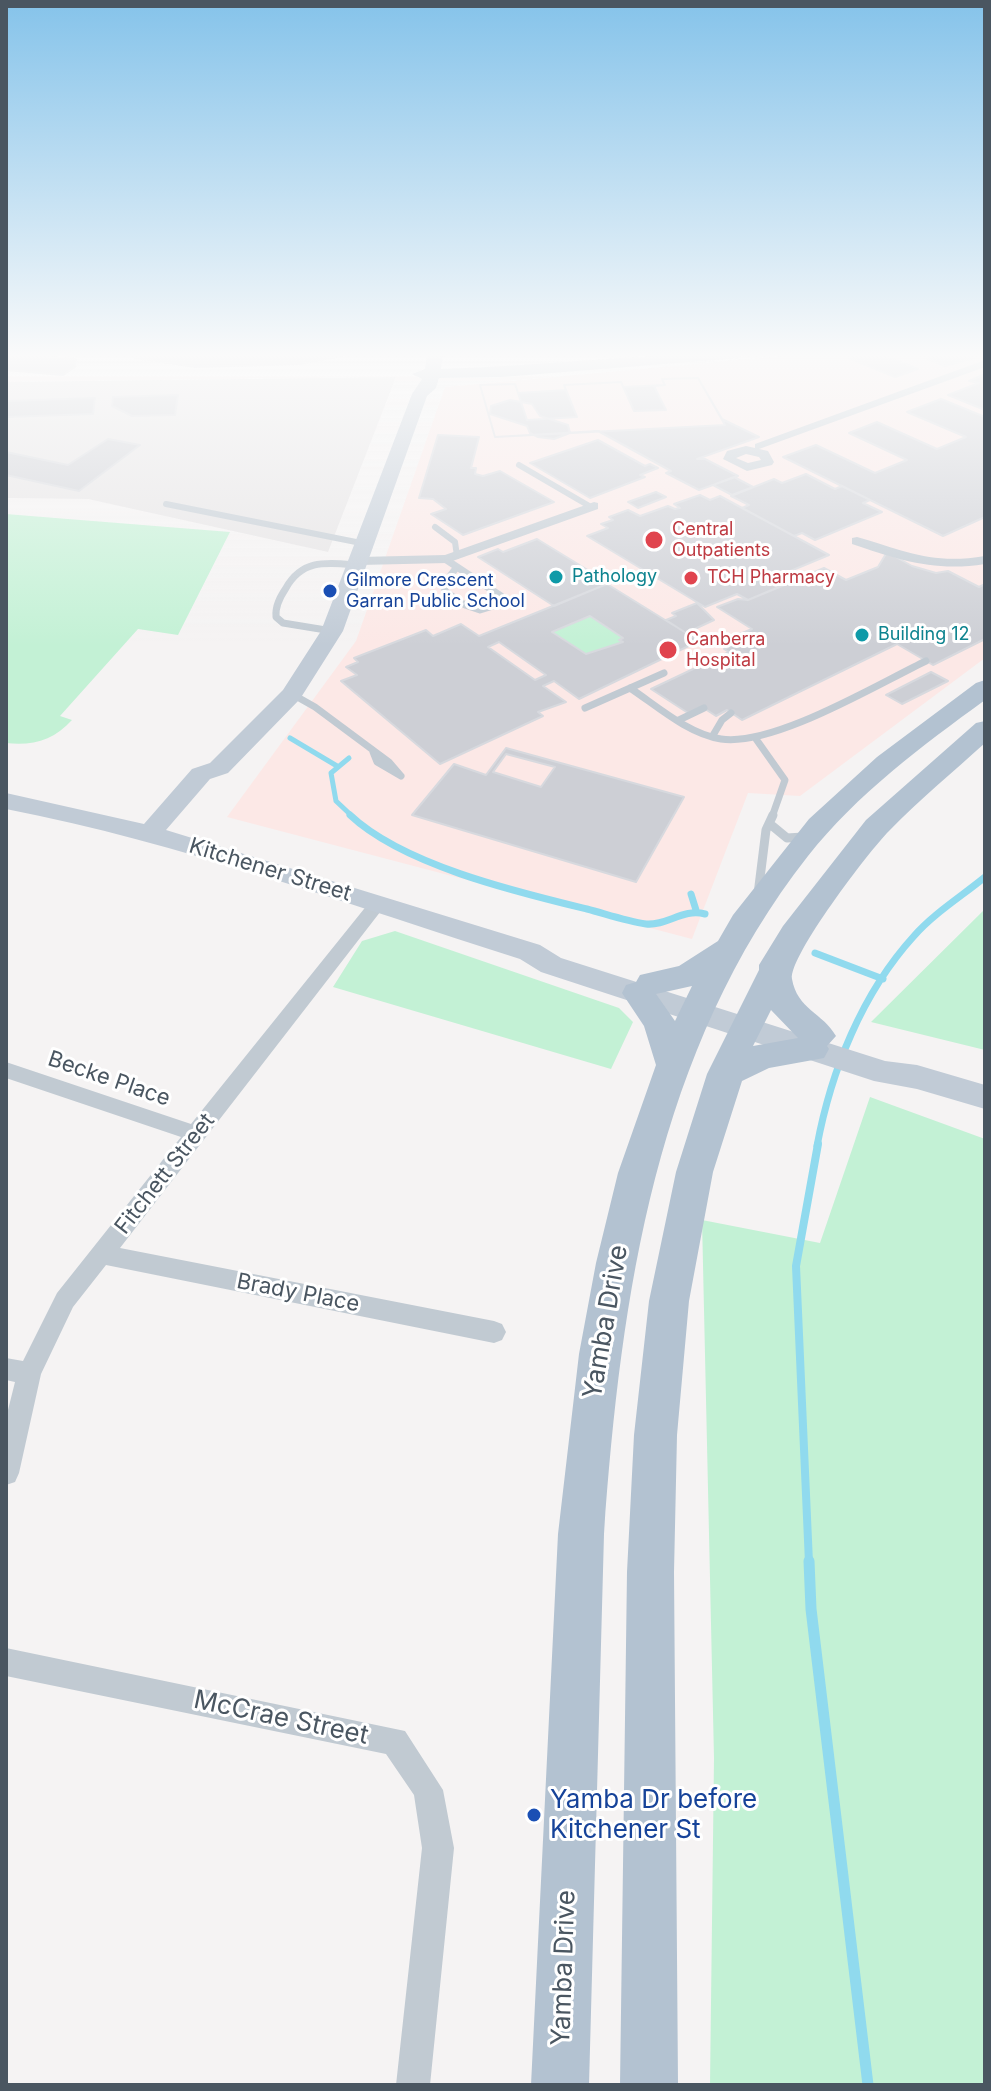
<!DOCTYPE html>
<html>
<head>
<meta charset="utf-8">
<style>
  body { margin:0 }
  #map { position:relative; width:991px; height:2091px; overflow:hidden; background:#f5f3f3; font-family:Inter,sans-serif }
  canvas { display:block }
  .frame { position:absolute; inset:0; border:8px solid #4a5661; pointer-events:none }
</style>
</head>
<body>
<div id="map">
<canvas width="991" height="2091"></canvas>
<div class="frame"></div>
</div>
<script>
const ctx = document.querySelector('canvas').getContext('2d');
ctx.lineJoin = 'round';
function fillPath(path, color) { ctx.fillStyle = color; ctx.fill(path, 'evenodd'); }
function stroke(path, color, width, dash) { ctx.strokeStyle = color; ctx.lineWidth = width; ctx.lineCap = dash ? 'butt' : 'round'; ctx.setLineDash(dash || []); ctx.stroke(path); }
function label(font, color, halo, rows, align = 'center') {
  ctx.font = font + ' Inter,sans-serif'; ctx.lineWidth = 6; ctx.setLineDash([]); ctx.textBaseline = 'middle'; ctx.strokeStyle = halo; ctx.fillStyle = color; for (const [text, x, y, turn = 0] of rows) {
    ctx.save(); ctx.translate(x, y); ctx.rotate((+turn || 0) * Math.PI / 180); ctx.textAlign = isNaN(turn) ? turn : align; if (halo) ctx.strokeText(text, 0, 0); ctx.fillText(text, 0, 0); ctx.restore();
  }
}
const education = new Path2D(`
  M396,377L328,552L88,499L6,498V382Z`);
const medical = new Path2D(`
  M815,353H985V658L800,796L748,793L692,939L227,817L356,641L445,387Z`);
const green = new Path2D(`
  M6,514L230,532L178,635L138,629L60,716L72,720C54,740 33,746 6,743Z
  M590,616L623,638L619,640L623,642L586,654L552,632Z
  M985,909V1050L871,1022Z
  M395,931L619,1008L633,1022L611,1069L333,987L362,941Z
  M870,1097L985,1139V2085H710L714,1758L702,1220L820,1243Z`);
const streamFar3 = new Path2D(`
  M290,738L337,766
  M349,758L331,773L336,801L353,817`);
const streamFar2 = new Path2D(`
  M350,815C403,865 517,892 587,909C606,914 626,921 646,924C667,926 683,908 705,914
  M691,894L696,910
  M815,953L883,979
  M817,1146C831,1071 862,993 914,936C933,914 962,896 985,877`);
const streamFar1 = new Path2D(`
  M809,1563L796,1266L818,1144`);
const stream = new Path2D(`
  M809,1561L811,1609L868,2085`);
const building = new Path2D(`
  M6,353L76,359L75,367L63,375L6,370Z
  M129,353H355L300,364L195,367L136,358Z
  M860,353H880L918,369L895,377L848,358Z
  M913,353H985V355L945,366Z
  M985,374V410L948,395L979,383L969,381Z
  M698,378L722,419L759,437L697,459H705L738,476L699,490L666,473L671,471L598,431L495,437L480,385L515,384L518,393L566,390L564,385L621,382L623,387L665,385L662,379Z
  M698,378L725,425L495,437L480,385L515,384L527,420L577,417L564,385L621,382L634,411L666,410L654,386L665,385L662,379Z
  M178,395L175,415L132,416L112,406L113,397Z
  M95,398L93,414L6,417V401Z
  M941,399L985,417V517L943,536L783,457L816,445L875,473L907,460L849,433L877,422L937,449L966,437L907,412Z
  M510,400L532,404L540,416L568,425L570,433L554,439L538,437L530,433L527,426L490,414L491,406Z
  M438,435L479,437L471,468H476L475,474L483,476L500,471L554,502L463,535L431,514L446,509L433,499L419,498Z
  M108,439L140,445L79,491L6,475V452L68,465Z
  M598,440L645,466L650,464L658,468L640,475L645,477L590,498L530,463Z
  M806,474L835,489L842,486L870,500L863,503L882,512L815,540L802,533L794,536L742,508L749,505L731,496L774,479L782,483Z
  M734,477L753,487L732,495L713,485Z
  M656,492L666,497L638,508L628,502Z
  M700,495L710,500L720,496L829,555L788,572L799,579L748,600L737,594L705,607L587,536L608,528L601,524L613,520L609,517L628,510L640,516L668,506L675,509L680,508L674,504Z
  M537,539L609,583L554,606L478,557L498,549L503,552Z
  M887,552L912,566L936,573L948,571L979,587L985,584V639L933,665L897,644L742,720L727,710L716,716L702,707L688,713L651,689L729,652L724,649L737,643L730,638L752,629L717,607L738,599L748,600L824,568L846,580L878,567Z
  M607,584L699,641L579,699L554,681L543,686L566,702L538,712L543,716L440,764L341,681L357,675L346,667L358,662L354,658L426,630L433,636L461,624L479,636ZM590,616L623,638L619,640L623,642L586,654L552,632ZM499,642L546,675L535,680L488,647Z
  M697,603L714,620L686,633L666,620L676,616L672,613Z
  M931,672L948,681L902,704L886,695Z
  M506,748L684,797L636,882L412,815L454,764L486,775Z
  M506,754L555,767L541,787L493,772Z`);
const laneFar2 = new Path2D(`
  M519,465L591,507
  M166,504L366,544
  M435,527L455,542L457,556`);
const laneFar1 = new Path2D(`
  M445,559L501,596L503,603L480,610L465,605L445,591L444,584L456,568
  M332,631L283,623L276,617C275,606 280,597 286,588C303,558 328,563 358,565
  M630,688C657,706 688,734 721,739C773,747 876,685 926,661
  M292,694L315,707L389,762L401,776
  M585,708L664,673
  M679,720L704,708
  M712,737L722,720L731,713
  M756,739L785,780L772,817
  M373,752L377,762L401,776`);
const lane = new Path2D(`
  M770,824L787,838L803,837
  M758,894L766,830L773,815`);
const street = new Path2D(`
  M985,360V367L759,449L768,451L774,462L772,465L747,471L723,459L727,451L746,446L755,448V444ZM746,454L759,457L761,460L748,463L736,458Z
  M594,502L598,503V509L447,563L360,565L353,561L360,557L445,555Z
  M857,537C906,551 932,565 985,556V564C935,572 899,560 852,544V538Z
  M378,897L387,903L384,907L120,1248L494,1321L502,1324L506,1332L502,1340L494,1343L106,1265L73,1307L41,1374L19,1473L15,1482L6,1485V1418L15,1382L6,1380V1358L23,1361L57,1293L181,1137L6,1078V1062L191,1124L372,899Z
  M6,1648L405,1731L443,1790L454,1848L430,2085H396L422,1848L414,1795L386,1754L6,1676Z`);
const secondary = new Path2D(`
  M427,353H443L441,369C543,366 645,353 747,353L739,358L502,377L439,378L436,388L427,396L343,631L300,699L228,773L210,779L166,830L540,945L561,958L885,1061L917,1065L985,1085V1109L917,1089L874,1081L541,972L520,959C350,905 181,843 6,809V793L144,824L192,769L210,763L283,690L321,631L412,394L422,379L412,374L425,369Z`);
const primary = new Path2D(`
  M985,680V700C922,746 857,794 808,856C656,1049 621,1295 604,1534L589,2085H531L558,1534L579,1354L596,1263L618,1173L656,1065L644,1026L622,993L626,985L636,982L640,975L679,966L718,941L733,915L809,819L877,757L976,683ZM692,986L675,1021L656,994Z
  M985,721V743C953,772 919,800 889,831C869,851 789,956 792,979C797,1009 823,1013 836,1036L827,1046L829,1049L824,1058L769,1068L742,1081L713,1172L689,1301L677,1435L674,1572L678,2085H620L627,1572L634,1435L649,1301L676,1172L707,1074L759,970V965L783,926L866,820L976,723ZM771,1010L798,1038L753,1046Z`);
const markers = [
  [654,540,10,"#e0444e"],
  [556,577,8,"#0f9aa8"],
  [691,578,8,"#e0444e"],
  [330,591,8,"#1a4fb4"],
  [862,635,8,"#0f9aa8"],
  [668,650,10,"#e0444e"],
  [534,1815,8,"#1a4fb4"]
];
const farHealthnames = [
  ["Central",672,530],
  ["Outpatients",672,551],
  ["TCH Pharmacy",707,578],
  ["Canberra",686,640],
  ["Hospital",686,661]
];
const farCulturenames = [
  ["Pathology",572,577],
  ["Building 12",878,635]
];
const farTransitnames = [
  ["Gilmore Crescent",346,581],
  ["Garran Public School",346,602]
];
const streetNames = [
  ["Kitchener Street",270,870,17],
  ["Becke Place",109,1079,19],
  ["Fitchett Street",165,1174,-52],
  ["Brady Place",298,1293,11]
];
const nearStreetnames = [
  ["Yamba Drive",606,1322,-80],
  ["McCrae Street",281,1718,12],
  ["Yamba Drive",564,1968,-88]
];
const nearTransitnames = [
  ["Yamba Dr before",550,1800],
  ["Kitchener St",550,1830]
];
fillPath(education, '#e6e4e5');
fillPath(medical, '#fce8e6');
fillPath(green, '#c3f1d5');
stroke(streamFar3, '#90daee', 5);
stroke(streamFar2, '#90daee', 7);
stroke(streamFar1, '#90daee', 8);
stroke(stream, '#90daee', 11);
fillPath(building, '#cdcfd5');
stroke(building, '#d7d9de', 2);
stroke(laneFar2, '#c1cad2', 6);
stroke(laneFar1, '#c1cad2', 7);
stroke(lane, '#c1cad2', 9);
fillPath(street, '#c1cad2');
fillPath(secondary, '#c1cbd6');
fillPath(primary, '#b3c2d1');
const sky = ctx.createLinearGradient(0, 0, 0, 646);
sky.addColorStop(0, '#85c3ea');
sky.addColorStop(0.55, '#fafafa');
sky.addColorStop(1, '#fafafa00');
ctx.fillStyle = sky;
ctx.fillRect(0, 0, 991, 646);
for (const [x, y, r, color] of markers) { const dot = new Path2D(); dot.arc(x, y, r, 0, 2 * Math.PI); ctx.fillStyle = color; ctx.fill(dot); stroke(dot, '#fff', 3); }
label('18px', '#be3a42', '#fff', farHealthnames, 'left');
label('18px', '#0d838f', '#fff', farCulturenames, 'left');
label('18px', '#164399', '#fff', farTransitnames, 'left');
label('22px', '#4a5661', '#fff', streetNames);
label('26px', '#4a5661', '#fff', nearStreetnames);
label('26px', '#164399', '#fff', nearTransitnames, 'left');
</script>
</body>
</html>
